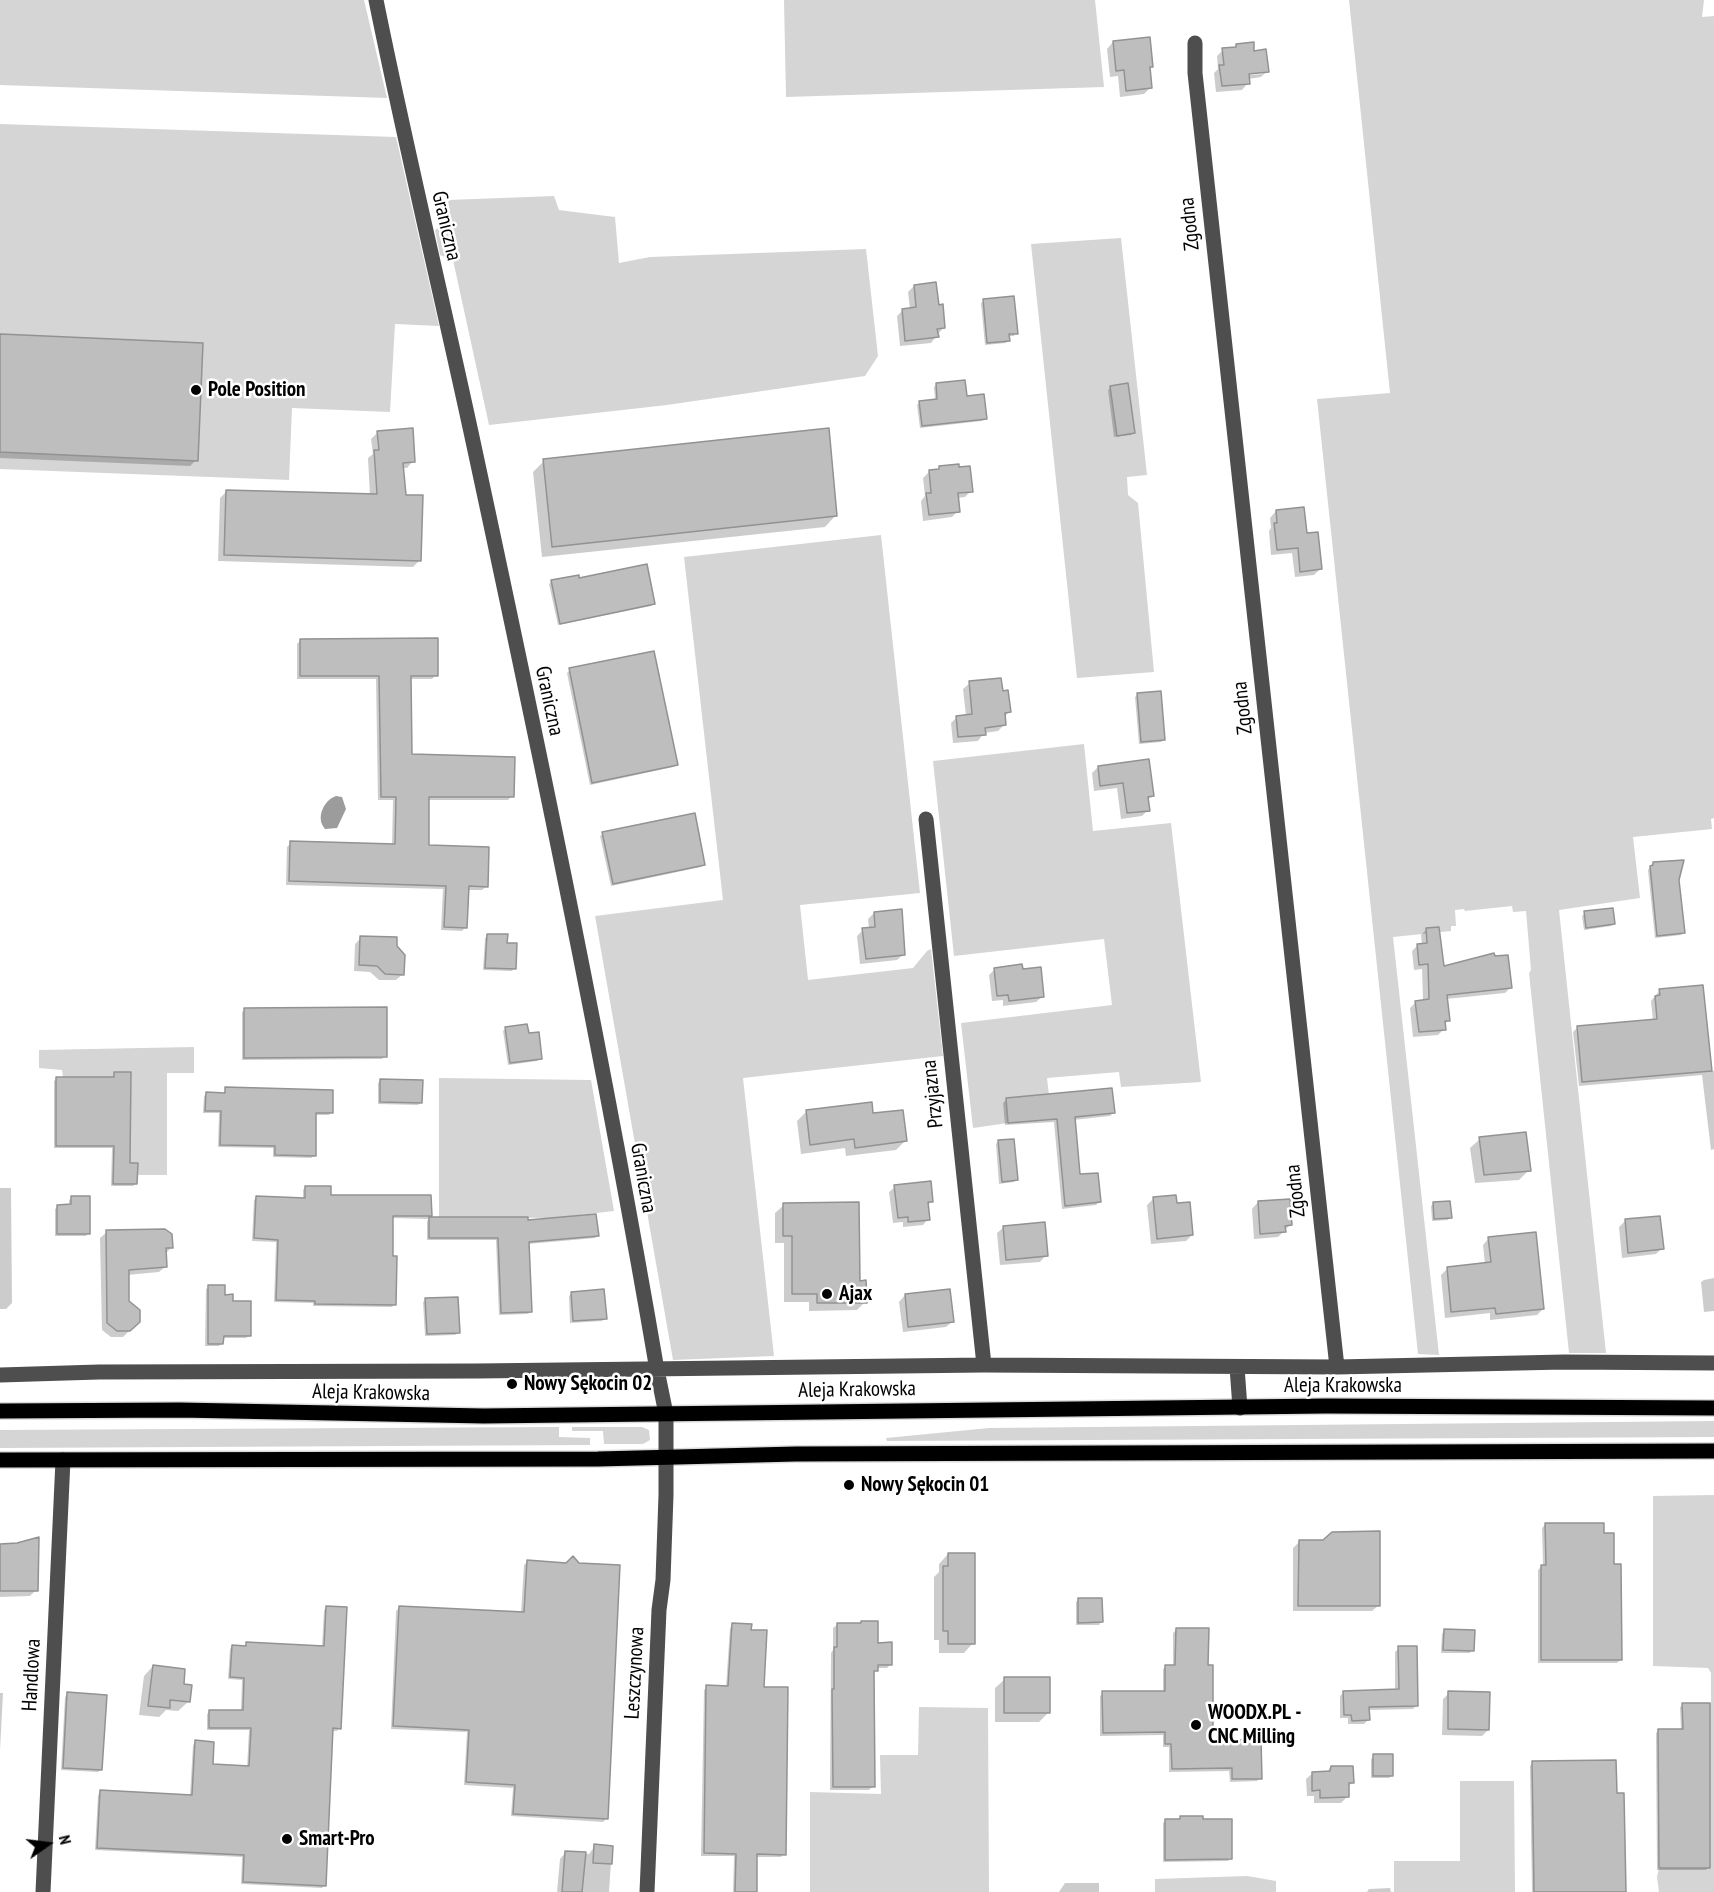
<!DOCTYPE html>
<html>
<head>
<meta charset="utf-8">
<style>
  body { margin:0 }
  #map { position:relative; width:1714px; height:1892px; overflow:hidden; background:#fff; font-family:"PT Sans Narrow",sans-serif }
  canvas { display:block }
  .north { position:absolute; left:18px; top:1814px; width:60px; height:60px; -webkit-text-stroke:4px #fff; paint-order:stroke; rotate:76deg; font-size:16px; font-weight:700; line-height:24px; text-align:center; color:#000 }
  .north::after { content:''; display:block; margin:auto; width:21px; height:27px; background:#000; clip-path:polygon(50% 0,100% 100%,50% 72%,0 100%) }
</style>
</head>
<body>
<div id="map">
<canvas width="1714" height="1892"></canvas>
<div class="north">N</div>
</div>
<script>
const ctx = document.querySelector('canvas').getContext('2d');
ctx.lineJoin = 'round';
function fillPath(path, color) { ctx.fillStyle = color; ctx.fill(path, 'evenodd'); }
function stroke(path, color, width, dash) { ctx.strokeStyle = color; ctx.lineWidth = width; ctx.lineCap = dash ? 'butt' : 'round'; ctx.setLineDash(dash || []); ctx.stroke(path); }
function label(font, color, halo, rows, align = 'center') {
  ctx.font = font + ' "PT Sans Narrow",sans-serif'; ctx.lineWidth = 5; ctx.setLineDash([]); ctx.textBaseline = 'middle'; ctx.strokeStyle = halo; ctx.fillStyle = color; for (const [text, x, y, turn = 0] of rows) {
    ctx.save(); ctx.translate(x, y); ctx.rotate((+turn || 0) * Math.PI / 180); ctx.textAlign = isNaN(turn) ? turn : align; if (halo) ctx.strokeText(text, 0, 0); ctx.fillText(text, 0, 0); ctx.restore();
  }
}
const green = new Path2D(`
  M0,0H364L387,98L0,85Z
  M784,0H1095L1104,87L786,97Z
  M1349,0H1704L1702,17L1714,16V818L1711,819L1712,829L1633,837L1640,898L1559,910L1606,1353H1569L1529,973L1531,970L1526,911L1513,912L1512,906L1465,911L1464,909L1455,910L1456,926H1451V931L1393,937L1439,1355L1418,1354L1317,399L1390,393Z
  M0,124L396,137L439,326L395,324L390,412L292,408L289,480L0,469Z
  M554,196L559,210L615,217L619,263L650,257L866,249L878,356L865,376L667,405L489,425L453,260L440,255L435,230L451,220L448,200Z
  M1121,238L1147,475L1127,477L1128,495L1138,503L1154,672L1077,678L1031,244Z
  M881,535L920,893L800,905L808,980L913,968L927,951L931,949L943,1056L743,1078L774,1356L673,1360L595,916L723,900L684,557Z
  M1084,744L1093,831L1171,823L1201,1082L1121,1087L1119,1072L1047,1078L1049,1095L1006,1098L1008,1123L973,1128L961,1023L1112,1005L1104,939L954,956L933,761Z
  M194,1047V1073H167V1175H137L130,1163L131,1072H114V1077H63L62,1070L39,1068V1050Z
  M439,1078L591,1080L614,1211L553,1218L439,1217Z
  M1714,1421V1437L887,1441L886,1438L989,1428Z
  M559,1427V1437L590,1438V1445L0,1448V1430Z
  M572,1427H642L649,1430L650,1440L643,1444H604L603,1431H572Z
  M1714,1495V1892H1659L1657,1877L1659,1868L1710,1867V1703H1711V1673L1708,1668L1653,1666V1496Z
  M919,1707L988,1708L989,1892H810V1792L881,1794L880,1755H918Z
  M1460,1781H1514L1515,1892H1394V1861H1460Z
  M1247,1876L1276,1881V1892H1155V1879Z`);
const water = new Path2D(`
  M336,796L342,797L346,809L337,828L325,829C315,818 324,800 336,796Z`);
const shadow = new Path2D(`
  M1113,42L1152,66L1148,70L1150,88L1144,94L1120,97L1118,76L1110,77L1107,49Z
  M1236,45L1253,52L1267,71L1261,77L1248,79V83L1242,90L1216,92L1214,73L1218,69L1217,56L1223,50L1233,49ZM1263,71V74L1241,76V73Z
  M914,286L937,306L943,328L931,343L900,346L897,316L903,310L910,309L908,292Z
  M984,301L1016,333L1014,336H1008V340L1006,343L985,345L981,303Z
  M0,335L196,460L190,466L0,458Z
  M936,385L966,397L985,419L982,421L920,428L917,405L920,402L935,400L934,387Z
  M1111,387L1134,433L1131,435L1114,437L1108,390Z
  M378,432L413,461L407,468H402L405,496L420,560L413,567L218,561L220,498L226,492L370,496L368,458L373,454L371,439Z
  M544,461L836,515L825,527L542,557L533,472Z
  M940,468L971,491L965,497L957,498L958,511L952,517L923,521L921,501L925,496L923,478L929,472L936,471Z
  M1276,511L1306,535L1320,569L1314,575L1295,577L1292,553L1271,555L1269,531L1271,528L1270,518Z
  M577,576L578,580L653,603L651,606L558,625L549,584L551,582Z
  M301,640L436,675L432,679H410L411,756L512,796L508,800H428L427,847L487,886L482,890H467L466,927L462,931L441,930L443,889L286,885L287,847L291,843L392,846L393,800H378L376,679H297V644Z
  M570,670L676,765L673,767L590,785L567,673Z
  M970,683L1001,692L1009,712L1004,717V725L998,731L984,733L978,741L953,743L951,723L957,717L966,716L963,689Z
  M1138,694L1164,739L1161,742L1139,744L1135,697Z
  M1098,767L1152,796L1147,800L1148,810L1142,816L1121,819L1117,788L1094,791L1092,773Z
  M603,834L704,864L701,867L611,886L600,836Z
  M1653,863L1678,880L1683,932L1681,935L1655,938L1648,870Z
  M874,913L904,954L897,960L860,964L857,936L863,930L869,929L868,919Z
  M1585,913L1614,924L1611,926L1584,930L1582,916Z
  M1427,929L1442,967L1510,988L1505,993L1446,999L1449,1020L1444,1025V1029L1438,1035L1413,1037L1410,1008L1416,1002L1423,1001L1422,969L1414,970L1412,951L1417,946L1422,945L1421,935Z
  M488,935L506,944L514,968L512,971L483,970L485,938Z
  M361,938L403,974L396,980H379L370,972L354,971L355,944Z
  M995,969L1022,970L1043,996L1036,1002L1003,1006V1000L992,1001L989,975Z
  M1660,990L1711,1071H1714V1149L1711,1150L1702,1075L1579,1086L1573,1032L1578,1027L1653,1021L1651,1001Z
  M245,1010L385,1056L382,1059L242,1060V1012Z
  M506,1028L527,1035L540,1058L537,1061L508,1065L503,1031Z
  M115,1073L128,1165L136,1183L133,1186H111L112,1148H54V1081L57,1078L112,1079Z
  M381,1080L421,1102L418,1105L378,1104V1083Z
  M226,1089L331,1112L329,1115H314V1156L311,1158L273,1157V1148L218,1147L219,1113H203L204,1096L207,1094H223Z
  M1006,1100L1113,1113L1110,1116L1073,1120L1079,1176L1099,1202L1096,1205L1062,1209L1054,1122L1005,1125L1003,1103Z
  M807,1111L905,1141L896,1150L846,1156L845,1148L801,1154L797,1121Z
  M1480,1139L1529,1170L1519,1180L1475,1183L1470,1148Z
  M998,1141L1016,1180L1014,1182L999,1184L996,1144Z
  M305,1187L330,1196L430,1216L428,1218L527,1219V1222L597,1236L595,1238L528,1244L531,1311L528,1314L499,1315L496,1240H427V1221L429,1219L392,1218L394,1304L392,1307L313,1306V1303L274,1302L276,1242L252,1241L254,1200L257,1197L303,1200V1190Z
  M895,1187L932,1201L927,1206L928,1219L923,1225L903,1227V1222L893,1223L889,1192Z
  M0,1188H11L12,1303L6,1309H0Z
  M72,1198L88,1233L86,1236H55V1209L58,1206H69V1200Z
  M1154,1198L1176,1205L1192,1235L1186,1241L1151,1244L1147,1205Z
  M1258,1202L1290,1225L1278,1237L1254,1239L1252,1209Z
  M1434,1203L1450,1217L1448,1220L1432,1221L1431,1206Z
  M784,1205L859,1282L865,1302L857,1310L809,1311V1302H784V1243H775V1213Z
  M1625,1221L1662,1248L1656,1254L1622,1258L1619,1227Z
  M1004,1227L1046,1255L1040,1262L1000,1265L997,1233Z
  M107,1232L172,1247L165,1254L166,1266L159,1272L127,1275L128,1301L138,1322L123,1337H111L102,1330L100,1238Z
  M1489,1238L1543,1309L1537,1315L1490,1320V1313L1445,1318L1441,1275L1448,1268L1485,1264L1483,1245Z
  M1714,1278V1311L1704,1312L1701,1282L1704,1280Z
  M209,1287L232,1302L249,1336L246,1338H222V1343L219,1346H205L206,1289Z
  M572,1293L605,1318L602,1321L570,1323L569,1296Z
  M905,1295L953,1321L946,1327L903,1332L899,1302Z
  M426,1300L458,1333L455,1335L425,1336L423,1302Z
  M1546,1524L1603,1534L1620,1660L1617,1663H1538V1570L1543,1565L1542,1528Z
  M1299,1542L1379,1605L1372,1611H1293V1548Z
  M0,1546L36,1590L30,1596L0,1597Z
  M948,1554L973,1643L964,1653H939V1640H934V1577L939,1572V1564Z
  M527,1562L606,1819L603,1822L511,1816L513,1788L464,1785L467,1732L391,1729L396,1611L399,1608L521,1613L524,1565Z
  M1078,1600L1101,1622L1099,1625H1076V1602Z
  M327,1607L339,1728L337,1731H332L324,1885L322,1888L241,1884L242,1857L95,1850L98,1795L101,1792L190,1796L193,1745L196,1742L211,1766L247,1768L249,1730H207V1714L210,1711H241L242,1680L228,1679L230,1649L232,1646L244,1647L247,1644L322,1648L324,1610Z
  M733,1625L763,1688L784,1854L781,1857H755L756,1892H733L734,1856H701L704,1690L707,1687H726L730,1628Z
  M837,1625L876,1644L891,1664L887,1668H876L873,1674V1786L869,1790H830L831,1653L833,1650V1628Z
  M1176,1630L1207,1666L1211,1742L1260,1778L1257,1781L1230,1782L1229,1771L1169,1772V1747H1163V1735L1100,1736V1696L1103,1693H1163V1669L1166,1666H1173V1633Z
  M1444,1631L1472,1650L1470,1653H1441L1442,1634Z
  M1399,1648L1417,1705L1413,1709L1368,1710V1720L1364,1724H1348V1718H1340V1696L1344,1692L1395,1691V1652Z
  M153,1666L182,1685L188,1702L178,1711L166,1710L159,1717L139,1715L144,1676Z
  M1005,1679L1049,1712L1039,1722H995V1688Z
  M0,1693H3L0,1750Z
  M1449,1693L1488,1730L1482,1736L1442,1735L1443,1699Z
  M68,1694L101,1770L98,1772L61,1770L65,1697Z
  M1683,1705L1709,1867L1706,1870H1657L1656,1733L1659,1730H1681L1680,1707Z
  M1374,1756L1392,1775L1389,1778H1371V1759Z
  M1532,1763L1624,1892H1532L1530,1766Z
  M1331,1767L1352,1783L1347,1787V1797L1341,1803H1314V1796H1307L1306,1779L1313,1773H1326Z
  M1181,1817L1230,1859L1228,1861L1163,1862V1823L1166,1820H1177Z
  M595,1846L612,1847L609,1892H557L560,1859L566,1852L589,1854Z
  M1065,1883H1099V1892H1059Z
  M1390,1888L1391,1892H1367L1369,1889Z`);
const building = new Path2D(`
  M1150,37L1153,67H1150L1152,88L1126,91L1124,70L1116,71L1113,41Z
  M1254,42V51L1266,49L1269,72L1249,74L1250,84L1222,86L1219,65H1224L1222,48L1236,47V44Z
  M936,282L939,305L943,304L945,328L937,329L939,337L905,341L902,309L916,307L914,285Z
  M1014,296L1018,334H1009L1010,341L987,343L983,299Z
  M0,334L203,343L198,461L0,452Z
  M965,380L967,396L984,394L987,419L922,426L919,401L937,399L936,383Z
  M1128,383L1135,433L1117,436L1110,386Z
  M413,428L415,462L403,463L406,495H423L421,561L224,555L226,490L377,494L374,450H379L377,431Z
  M829,428L837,516L552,547L543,459Z
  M959,464V467L970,466L973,492L958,493L960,512L929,515L926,493H931L929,470L939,469V466Z
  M1304,507L1307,533L1318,532L1322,569L1300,572L1298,548L1277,550L1274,523H1277L1276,510Z
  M647,564L655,604L560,624L551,580L579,575V578Z
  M438,638V676H411L412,754L515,757L514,797H429V845L489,847L488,887L469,886L467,928L444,927L446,886L289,881L290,841L395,844L396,797H381L379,676H300V639Z
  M654,651L678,765L592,783L569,668Z
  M1001,678L1003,691L1008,690L1011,712L1005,713L1006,725L985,728L986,735L958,737L956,716L972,714L969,681Z
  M1161,691L1165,740L1141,742L1137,693Z
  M1149,759L1154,796L1148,797L1150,811L1127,813L1123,783L1100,786L1098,766Z
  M695,813L705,865L613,884L602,832Z
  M1684,860L1679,880L1685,933L1657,936L1650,866L1653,865V862Z
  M1613,908L1615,924L1586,928L1584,911Z
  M902,909L905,955L866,959L862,928L875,927L874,912Z
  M1439,927L1444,966L1494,953L1495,956L1508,955L1512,988L1447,995L1450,1021H1445L1446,1030L1419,1032L1415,1001L1429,999L1428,964L1419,965L1417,944L1427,943L1426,928Z
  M487,934H508L507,943H517L516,969L485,968Z
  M360,936L397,937V946L405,955L404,975L385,974L377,966L359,965Z
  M1022,964L1023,969L1041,967L1044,997L1009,1001L1008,995L997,996L994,968Z
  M1703,985L1712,1071L1582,1082L1577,1026L1657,1019L1655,996L1660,995L1659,989Z
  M387,1007V1057L244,1058V1008Z
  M527,1024L529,1033L539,1032L542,1059L510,1063L505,1027Z
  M114,1072H131L130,1163H138L137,1184H113L114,1146H56V1077H114Z
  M380,1079L423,1080L422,1103L380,1102Z
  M225,1087L333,1090V1113H316V1156L275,1155V1146L220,1145L221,1111H205L206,1092L225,1093Z
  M1112,1088L1115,1113L1075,1117L1080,1174L1098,1173L1101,1202L1065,1206L1057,1119L1008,1123L1006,1098Z
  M872,1102L873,1113L903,1110L907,1141L855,1148L854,1139L810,1145L806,1110Z
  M1526,1132L1531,1171L1484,1175L1479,1137Z
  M1014,1139L1018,1180L1002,1182L998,1140Z
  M931,1181L933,1202H928L930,1220L908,1222V1217L898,1218L894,1185Z
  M305,1186H331V1195H431L432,1216H393V1256H397L396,1305L315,1304V1301L276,1300L278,1240L254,1238L256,1196L305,1198Z
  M1176,1195L1177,1203L1190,1202L1193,1235L1157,1239L1153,1197Z
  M71,1196H90V1234H57V1205L71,1204Z
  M1290,1199L1292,1225L1285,1226L1286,1232L1260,1234L1258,1201Z
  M1450,1201L1452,1218L1434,1219L1433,1202Z
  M859,1202L860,1281L866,1280L867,1303H817V1294H792V1236H783V1203Z
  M596,1214L599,1236L529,1242L532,1312L501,1313L498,1238H429V1217H528V1220Z
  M1660,1216L1664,1249L1628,1253L1625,1219Z
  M1045,1222L1048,1256L1006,1260L1003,1226Z
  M165,1229L172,1234L173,1248H166L167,1267L129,1270V1301L140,1310V1322L130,1331H117L107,1323L106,1230Z
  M1536,1232L1544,1309L1496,1314L1495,1308L1451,1312L1447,1267L1491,1262L1488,1237Z
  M208,1285H225V1295L233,1294V1301H251V1336H224L223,1344H208Z
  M604,1289L607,1319L573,1321L571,1292Z
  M950,1289L954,1322L908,1327L905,1294Z
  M458,1297L460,1333L427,1334L425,1298Z
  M1545,1523H1604V1533H1614V1564H1621L1622,1660H1541V1565H1546Z
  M1380,1531V1606H1298L1299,1540H1323L1332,1532Z
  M39,1537L38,1591H0V1544L17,1543Z
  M948,1553H975V1644H948V1631H943V1566H948Z
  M573,1556L579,1563L620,1565L608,1819L513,1814L515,1785L466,1782L469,1730L393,1726L399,1606L524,1612L527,1560L566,1563Z
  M1078,1598H1102L1103,1622L1078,1623Z
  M326,1606L347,1607L341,1729L333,1728L326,1886L243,1882L244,1855L97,1848L100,1790L192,1795L195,1740L214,1742L213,1764L249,1766L251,1728H209V1710H243L244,1678L230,1677L232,1645L246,1646V1642L324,1646Z
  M861,1621H878V1643L892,1642V1665H878V1671H874L875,1787H833L832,1689H834V1647H837V1623H861Z
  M732,1623L752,1624L751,1630H767L764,1687H788L786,1855L757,1854V1892H735L736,1854L704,1853L706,1685L728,1686Z
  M1176,1628H1209L1208,1665H1213V1741L1261,1739L1262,1779H1232V1768L1172,1769L1171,1744H1165V1732L1103,1733L1102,1691H1165V1665H1175Z
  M1444,1629L1475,1630L1474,1651L1443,1650Z
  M1398,1646H1417L1418,1706L1369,1707L1370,1720L1352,1721L1351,1715H1344L1343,1691L1399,1689Z
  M153,1665L185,1669L184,1684L192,1685L190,1702L170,1700V1708L148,1706Z
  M1004,1677H1050V1713H1004Z
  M1448,1691L1490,1692L1489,1730L1448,1729Z
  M67,1692L107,1695L102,1770L63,1768Z
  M1682,1703H1710V1868H1659L1658,1729H1683Z
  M1373,1754H1393V1776H1373Z
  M1616,1760L1617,1793H1624L1626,1892H1534L1532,1761Z
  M1331,1766H1353L1354,1783H1349V1797L1320,1798V1790L1312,1791V1772L1330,1771Z
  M1180,1816H1203V1819H1232V1859L1165,1860V1819H1180Z
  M594,1844L613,1846L612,1864L593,1863Z
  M565,1851L586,1852L582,1892H562Z`);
const minor = new Path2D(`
  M376,0C406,149 442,297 474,446C540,753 604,1060 657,1370L666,1414V1495L663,1580L659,1610L647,1892
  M1195,43V73L1337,1367
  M926,819L984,1365
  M1237,1367L1240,1408
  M0,1375L99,1372L477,1371L984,1365L1337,1367L1564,1362L1714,1363
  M43,1892L63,1460`);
const major = new Path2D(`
  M0,1411L180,1410L484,1416L1326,1406L1714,1408
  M0,1460L598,1459L796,1454L1714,1451`);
const markers = [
  [196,390,6,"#000"],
  [827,1294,6,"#000"],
  [512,1384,6,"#000"],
  [849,1485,6,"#000"],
  [1196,1725,6,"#000"],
  [287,1839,6,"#000"]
];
const streetNames = [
  ["Zgodna",1190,224,-96],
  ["Graniczna",446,226,77],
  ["Graniczna",549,701,78],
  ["Zgodna",1243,708,-96],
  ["Przyjazna",933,1094,-96],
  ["Graniczna",643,1178,80],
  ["Zgodna",1296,1191,-96],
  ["Aleja Krakowska",1343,1386],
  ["Aleja Krakowska",857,1390,-1],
  ["Aleja Krakowska",371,1393,1],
  ["Leszczynowa",635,1673,-87],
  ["Handlowa",32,1675,-87]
];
const poiNames = [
  ["Pole Position",208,390],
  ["Ajax",839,1294],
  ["Nowy Sękocin 02",524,1384],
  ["Nowy Sękocin 01",861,1485],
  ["WOODX.PL -",1208,1713],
  ["CNC Milling",1208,1737],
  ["Smart-Pro",299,1839]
];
fillPath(green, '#d5d5d5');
fillPath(water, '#9c9c9c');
fillPath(shadow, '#0003');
fillPath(building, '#bebebe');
stroke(building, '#929292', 1.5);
stroke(major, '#dbdbdb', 18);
stroke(minor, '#4e4e4e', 15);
stroke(major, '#000', 15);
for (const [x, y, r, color] of markers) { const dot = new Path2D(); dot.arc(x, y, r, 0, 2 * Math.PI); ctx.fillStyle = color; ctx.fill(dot); stroke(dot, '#fff', 2); }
label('21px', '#000', '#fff', streetNames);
label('bold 21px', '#000', '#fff', poiNames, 'left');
</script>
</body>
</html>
